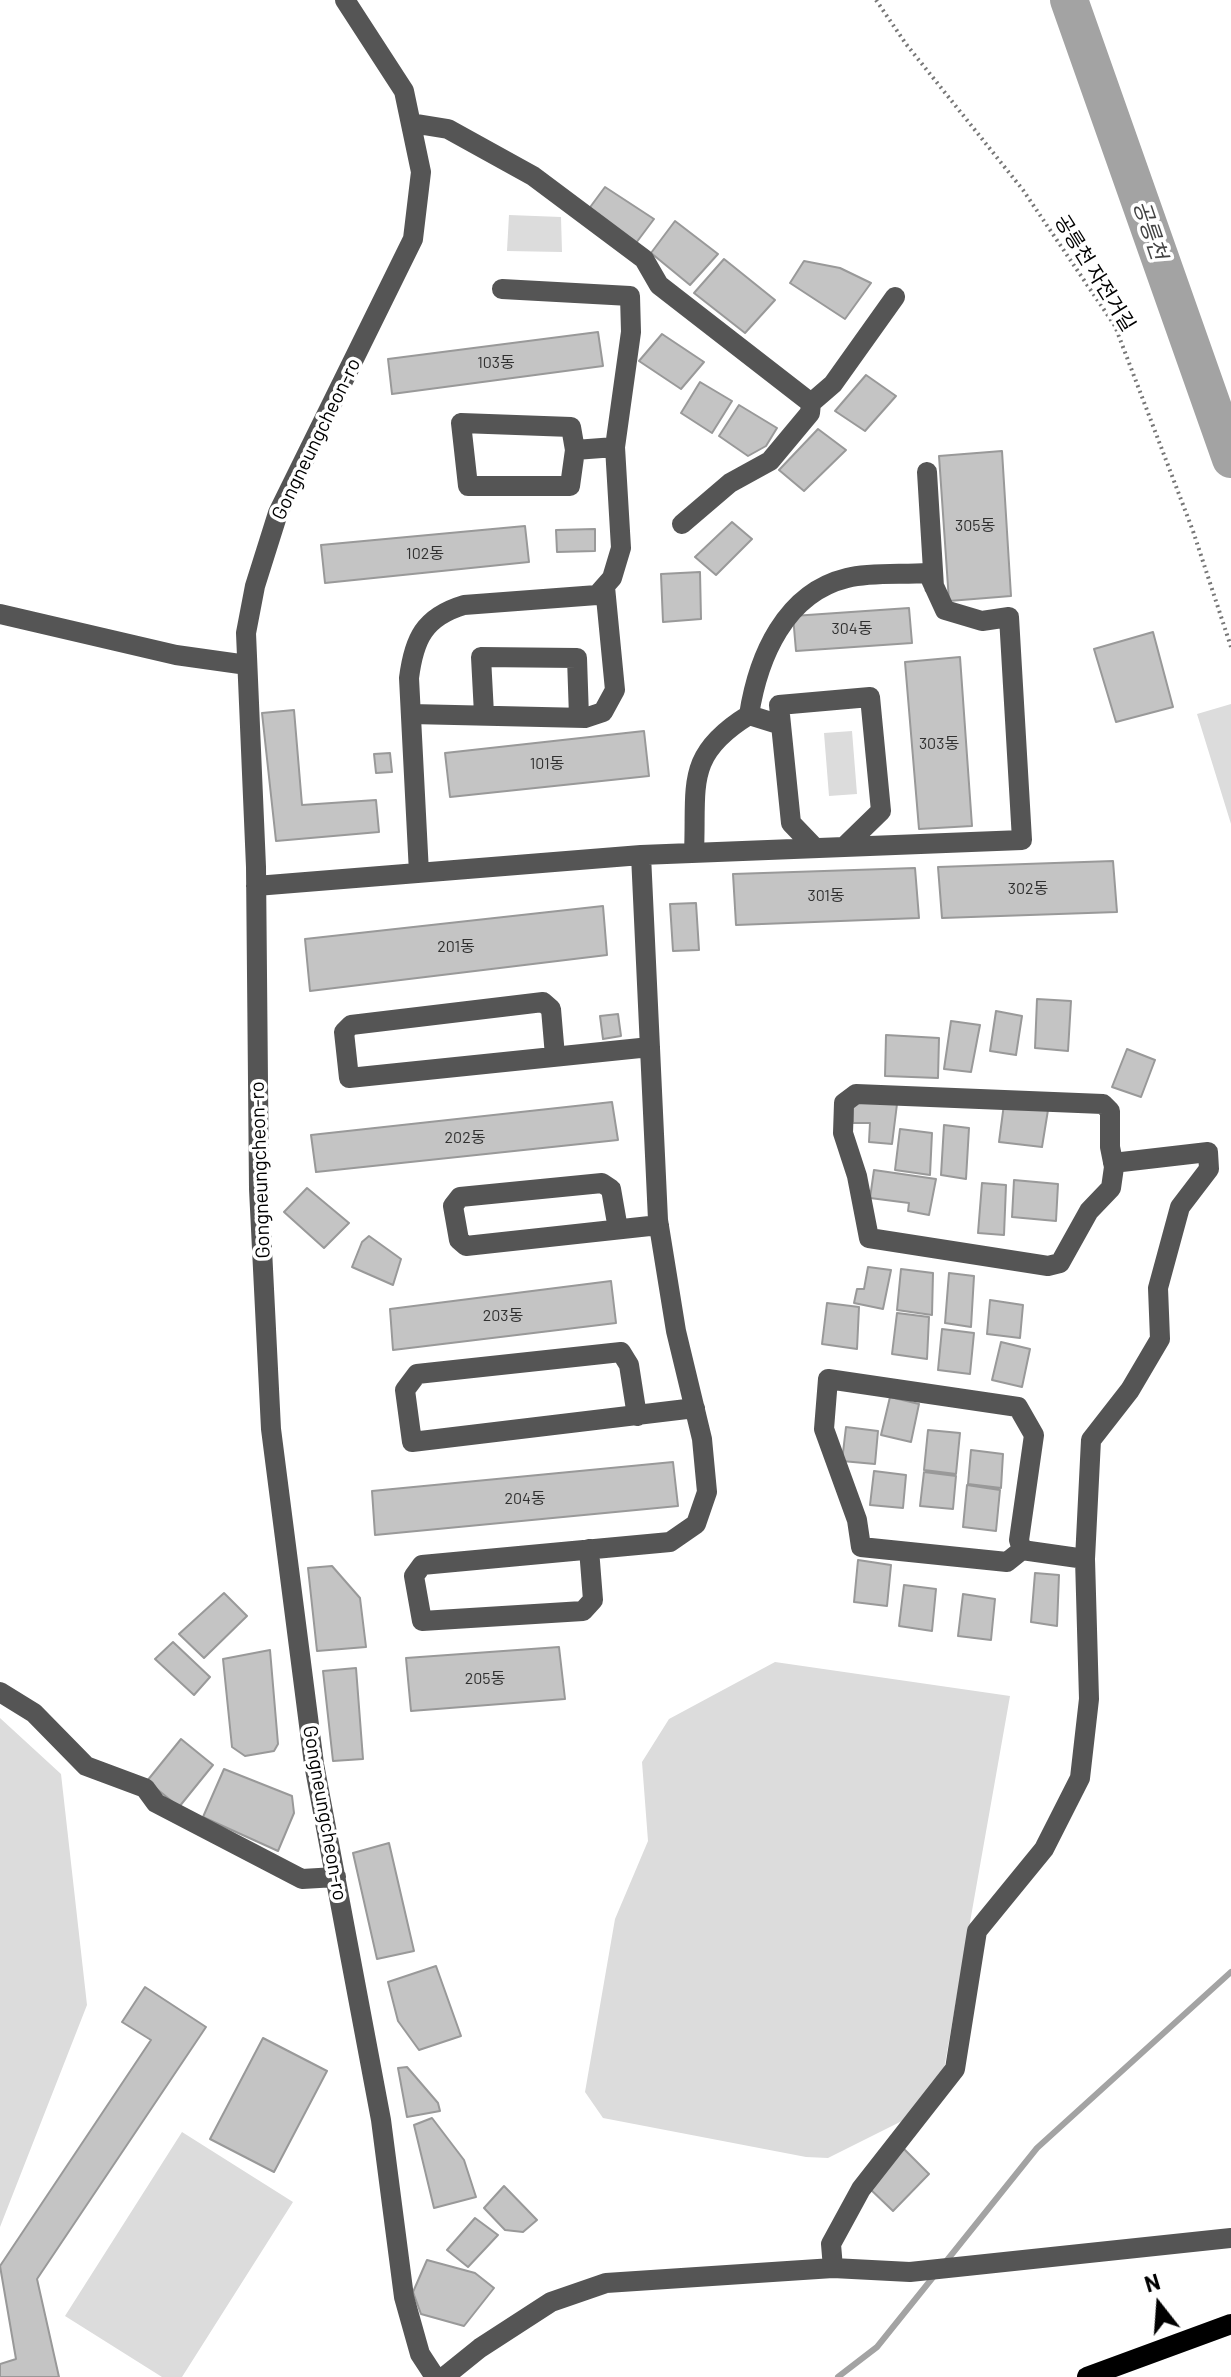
<!DOCTYPE html>
<html>
<head>
<meta charset="utf-8">
<style>
  body { margin:0 }
  #map { position:relative; width:1231px; height:2377px; overflow:hidden; background:#fff; font-family:Barlow,sans-serif }
  canvas { display:block }
  .north { position:absolute; left:1119px; top:2265px; width:80px; height:80px; -webkit-text-stroke:6px #fff; paint-order:stroke; rotate:343deg; font-size:22px; font-weight:700; line-height:32px; text-align:center; color:#000 }
  .north::after { content:''; display:block; margin:auto; width:28px; height:36px; background:#000; clip-path:polygon(50% 0,100% 100%,50% 72%,0 100%) }
</style>
</head>
<body>
<div id="map">
<canvas width="1231" height="2377"></canvas>
<div class="north">N</div>
</div>
<script>
const ctx = document.querySelector('canvas').getContext('2d');
ctx.lineJoin = 'round';
function fillPath(path, color) { ctx.fillStyle = color; ctx.fill(path, 'evenodd'); }
function stroke(path, color, width, dash) { ctx.strokeStyle = color; ctx.lineWidth = width; ctx.lineCap = dash ? 'butt' : 'round'; ctx.setLineDash(dash || []); ctx.stroke(path); }
function label(font, color, halo, rows, align = 'center') {
  ctx.font = font + ' Barlow,"Noto Sans KR",sans-serif'; ctx.lineWidth = 7; ctx.setLineDash([]); ctx.textBaseline = 'middle'; ctx.strokeStyle = halo; ctx.fillStyle = color; for (const [text, x, y, turn = 0] of rows) {
    ctx.save(); ctx.translate(x, y); ctx.rotate((+turn || 0) * Math.PI / 180); ctx.textAlign = isNaN(turn) ? turn : align; if (halo) ctx.strokeText(text, 0, 0); ctx.fillText(text, 0, 0); ctx.restore();
  }
}
const green = new Path2D(`
  M509,215L561,217L562,252L507,251Z
  M1231,704V824L1197,714Z
  M852,731L857,794L829,796L824,733Z
  M775,1662L1010,1696L938,2103L828,2158L806,2157L603,2118L585,2092L615,1919L648,1841L642,1762L669,1719Z
  M0,1718L61,1774L87,2005L0,2227Z
  M182,2132L293,2202L182,2377H162L65,2316Z`);
const stream = new Path2D(`
  M944,2264L1037,2148L1231,1972
  M838,2377L877,2347L934,2276`);
const river = new Path2D(`
  M1069,0L1231,459`);
const building = new Path2D(`
  M605,187L654,219L636,243L588,210Z
  M675,221L718,254L690,285L651,253Z
  M724,259L775,300L745,333L694,293Z
  M804,261L840,268L871,283L845,319L790,283Z
  M598,332L603,366L392,394L388,359Z
  M662,334L704,362L681,389L639,361Z
  M866,375L896,396L865,431L835,411Z
  M700,382L732,401L712,433L681,413Z
  M739,405L777,428L766,446L748,456L719,436Z
  M818,429L846,450L804,491L779,470Z
  M1002,451L1011,596L949,601L939,456Z
  M732,522L752,539L716,575L695,557Z
  M525,526L529,562L325,583L321,545Z
  M595,529V551L557,552L556,530Z
  M700,572L701,619L663,622L661,574Z
  M909,608L912,643L796,651L793,616Z
  M1153,632L1173,707L1116,722L1094,649Z
  M960,657L972,826L919,829L905,662Z
  M294,710L302,805L376,800L379,832L276,841L262,713Z
  M644,731L649,776L450,797L445,753Z
  M390,753L392,772L376,773L374,754Z
  M1113,861L1117,912L942,918L938,867Z
  M915,868L919,918L736,925L733,874Z
  M696,903L699,950L673,951L670,904Z
  M603,906L607,955L310,991L305,939Z
  M1037,999L1071,1001L1068,1051L1035,1048Z
  M996,1011L1022,1016L1016,1055L990,1051Z
  M618,1014L621,1036L603,1039L600,1016Z
  M951,1021L980,1025L971,1072L944,1069Z
  M886,1035L939,1038L938,1078L885,1076Z
  M1127,1049L1155,1060L1141,1097L1112,1087Z
  M853,1099L897,1104L892,1144L869,1142L870,1123H853Z
  M612,1102L618,1140L316,1172L311,1135Z
  M1004,1104L1048,1110L1042,1147L999,1142Z
  M944,1125L969,1128L966,1179L941,1175Z
  M900,1129L932,1133L930,1175L895,1170Z
  M874,1170L936,1179L929,1215L908,1211L909,1203L870,1198Z
  M1014,1180L1058,1184L1056,1221L1012,1217Z
  M982,1183L1006,1185L1004,1235L978,1233Z
  M307,1188L349,1223L324,1248L284,1212Z
  M369,1236L401,1259L393,1285L352,1267L362,1242Z
  M868,1267L891,1270L883,1309L854,1303L857,1289H864Z
  M901,1269L933,1273L932,1315L897,1310Z
  M949,1273L974,1276L971,1327L945,1323Z
  M611,1281L616,1323L393,1350L390,1309Z
  M990,1300L1023,1305L1020,1338L987,1334Z
  M827,1303L859,1307L857,1349L822,1344Z
  M897,1313L929,1317L927,1359L892,1354Z
  M942,1329L974,1333L970,1374L938,1370Z
  M1001,1342L1030,1349L1022,1387L992,1380Z
  M890,1397L919,1404L911,1442L881,1435Z
  M846,1427L878,1431L875,1464L842,1461Z
  M928,1430L960,1433L956,1474L924,1470Z
  M971,1450L1003,1454L1001,1488L968,1484Z
  M673,1462L678,1506L375,1535L372,1491Z
  M874,1471L906,1475L903,1508L870,1505Z
  M924,1472L956,1476L953,1509L920,1506Z
  M967,1485L1000,1490L996,1531L963,1527Z
  M858,1560L891,1565L887,1606L854,1602Z
  M332,1566L360,1598L366,1647L317,1651L308,1568Z
  M1035,1573L1059,1575L1057,1626L1031,1622Z
  M904,1585L936,1589L932,1631L899,1626Z
  M224,1593L247,1616L204,1658L179,1634Z
  M963,1594L995,1599L991,1640L958,1636Z
  M173,1642L210,1677L194,1695L155,1659Z
  M559,1647L565,1699L411,1711L406,1658Z
  M270,1650L278,1744L274,1751L245,1756L232,1747L223,1659Z
  M356,1668L363,1759L333,1761L323,1671Z
  M181,1739L213,1765L179,1807L147,1781Z
  M224,1769L292,1796L294,1813L278,1851L203,1817Z
  M389,1843L414,1951L377,1959L353,1853Z
  M436,1966L461,2036L419,2050L398,2021L388,1982Z
  M145,1987L206,2027L37,2279L59,2377H0V2364L16,2359L0,2266L151,2040L122,2022Z
  M263,2038L327,2071L274,2172L210,2139Z
  M407,2067L438,2103L440,2111L407,2117L398,2068Z
  M432,2118L464,2160L476,2197L434,2208L414,2125Z
  M904,2149L929,2174L893,2211L867,2186Z
  M504,2186L537,2220L523,2232L505,2230L484,2208Z
  M475,2218L498,2235L468,2267L447,2250Z
  M427,2260L475,2273L494,2288L464,2326L421,2314L413,2292Z`);
const path = new Path2D(`
  M876,0L906,44L1023,190L1115,326L1193,531L1231,647`);
const minor = new Path2D(`
  M345,0L404,91L421,172L413,239L278,513L255,586L246,633L256,867L259,1189L271,1429L314,1764L381,2120L404,2297L420,2354L435,2377
  M411,123L448,129L533,176L644,259L659,285L811,403L810,413L770,461L730,483L682,524
  M811,403L833,384L895,297
  M575,450L570,486H468L461,423L571,427L575,450L615,447
  M927,472L934,587
  M0,614L176,655L247,665
  M411,714L585,718L603,712L615,690L605,587
  M484,714L481,657L577,658L579,717
  M815,848L791,823L779,705L870,697L881,811L844,847
  M694,853C697,785 684,755 749,715
  M641,855L1022,840L1009,617L982,621L945,610L928,573C902,575 872,572 847,578C785,593 758,657 749,715L781,725
  M419,873L409,678C414,639 424,617 464,605L597,595L612,578L621,548L615,447L631,332L630,296L502,289
  M256,886L641,855L658,1220L676,1331L702,1439L707,1492L696,1524L670,1542L422,1565L414,1576L422,1621L583,1611L593,1600L589,1549
  M555,1056L551,1009L543,1002L351,1025L344,1032L349,1078L650,1047
  M856,1094L1103,1104L1110,1111V1147L1114,1167L1111,1188L1089,1211L1060,1263L1048,1266L869,1238L857,1176L843,1133L844,1103Z
  M618,1229L611,1189L602,1183L460,1197L453,1206L459,1240L466,1246L659,1225
  M637,1416L629,1365L621,1352L417,1374L405,1390L412,1442L695,1408
  M1085,1559L1091,1440L1130,1390L1160,1339L1158,1288L1180,1207L1209,1169L1208,1152L1113,1163
  M0,1692L34,1713L86,1766L145,1788L156,1803L302,1879L336,1877
  M833,2268L831,2244L861,2189L955,2069L977,1931L1044,1849L1080,1778L1089,1699L1085,1559L1022,1550L1019,1540L1034,1435L1018,1407L828,1379L824,1429L857,1520L861,1547L1007,1562L1022,1550
  M444,2377L480,2348L551,2302L606,2283L833,2268L910,2272L1231,2238`);
const major = new Path2D(`
  M1087,2377L1231,2324`);
const numberNames = [
  ["103동",496,363],
  ["305동",975,526],
  ["102동",425,554],
  ["304동",852,629],
  ["303동",939,744],
  ["101동",547,764],
  ["302동",1028,889],
  ["301동",826,896],
  ["201동",456,947],
  ["202동",465,1138],
  ["203동",503,1316],
  ["204동",525,1499],
  ["205동",485,1679]
];
const streetNames = [
  ["공릉천 자전거길",1095,273,58],
  ["Gongneungcheon-ro",316,439,-64],
  ["Gongneungcheon-ro",260,1170,-92],
  ["Gongneungcheon-ro",325,1813,80]
];
const waterNames = [
  ["공릉천",1150,230,71]
];
fillPath(green, '#dcdcdc');
stroke(stream, '#a3a3a3', 6);
stroke(river, '#a3a3a3', 38);
fillPath(building, '#c4c4c4');
stroke(building, '#999', 2);
stroke(path, '#777', 4, [2, 4]);
stroke(minor, '#555', 20);
stroke(major, '#000', 20);
label('16px', '#313131', null, numberNames);
label('20px', '#000', '#fff', streetNames);
label('italic 22px', '#444', '#fff', waterNames);
</script>
</body>
</html>
